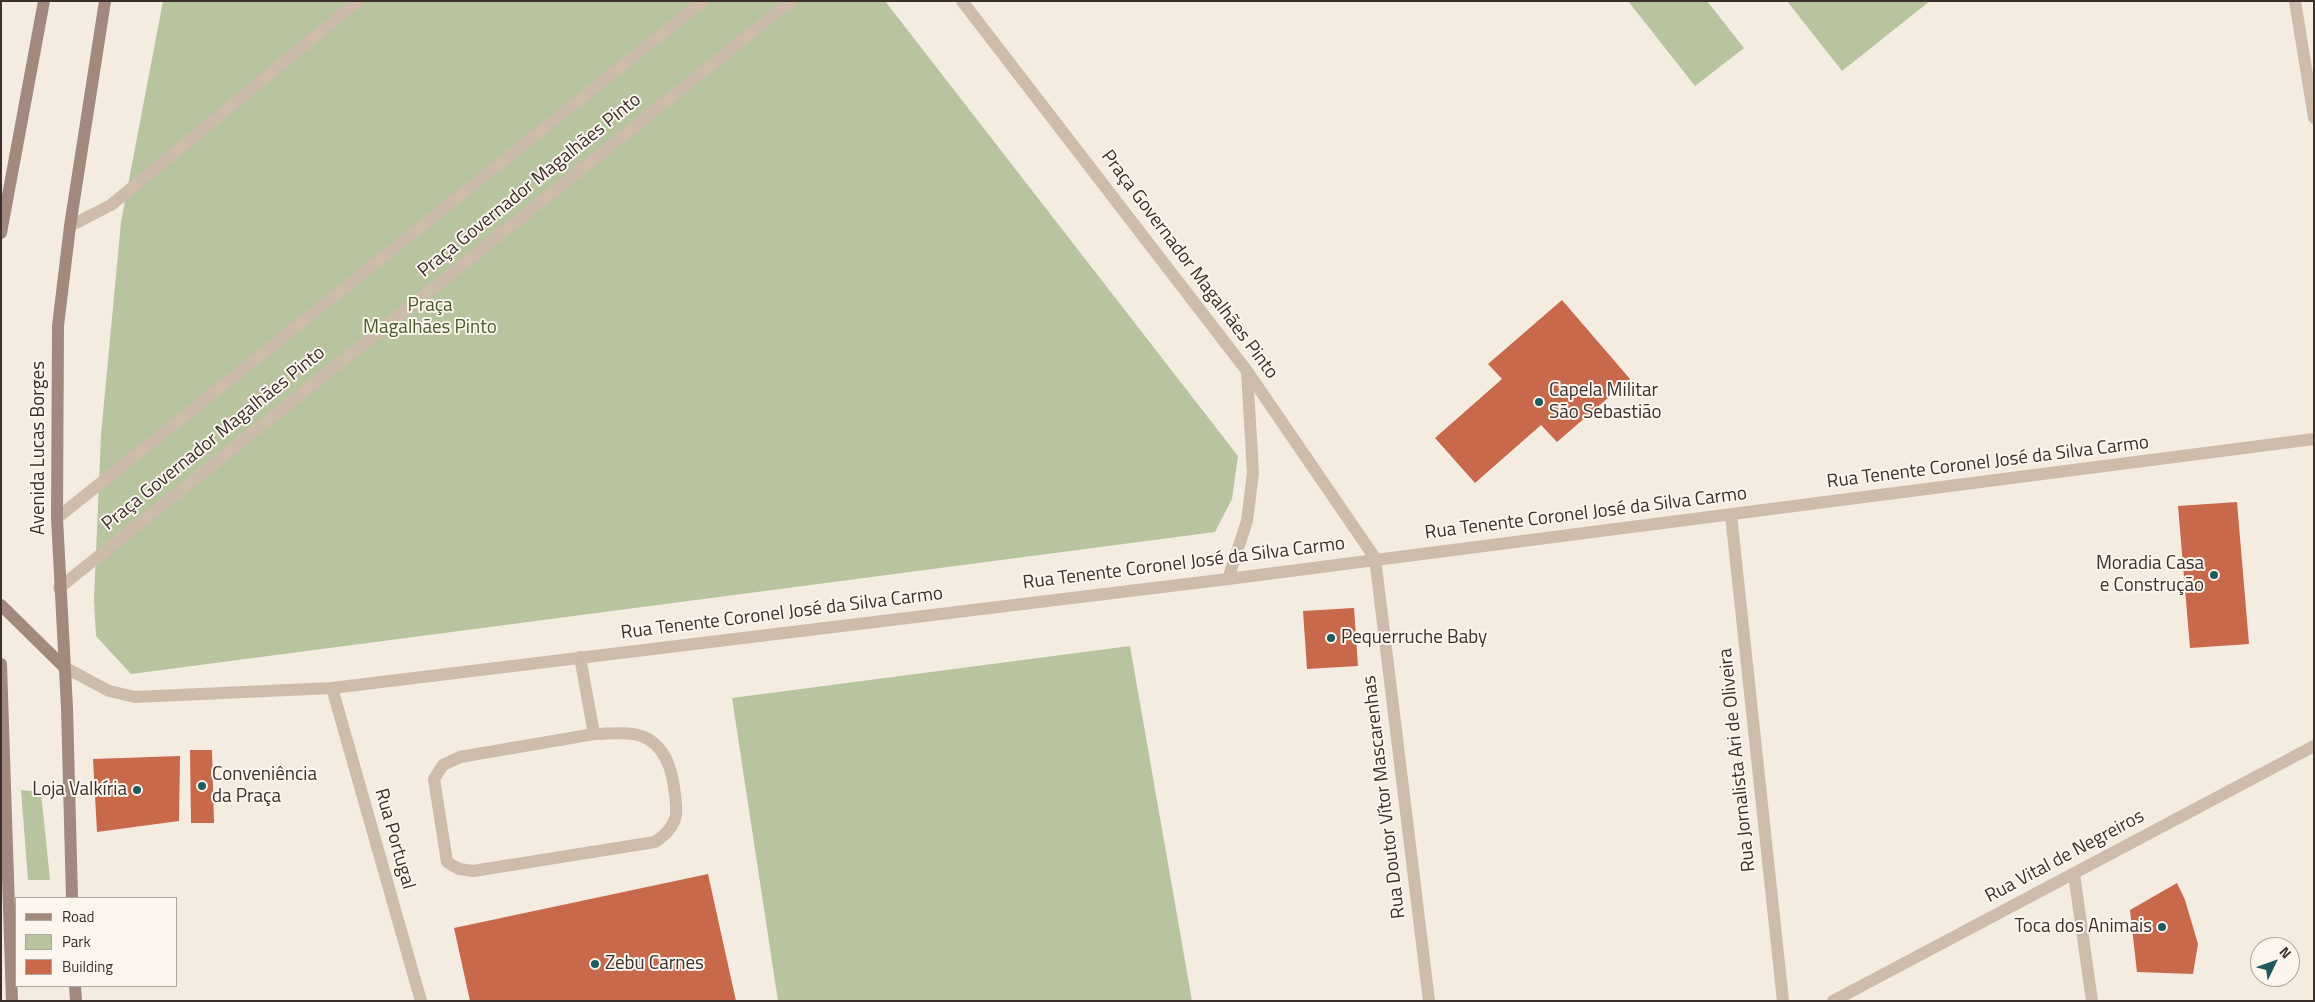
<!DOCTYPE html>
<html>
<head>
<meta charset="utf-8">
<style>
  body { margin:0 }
  #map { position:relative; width:2315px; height:1002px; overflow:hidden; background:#f4ebe1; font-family:"Titillium Web",sans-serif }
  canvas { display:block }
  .frame { position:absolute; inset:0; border:2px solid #3b302b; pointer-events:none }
  .legend { position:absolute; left:15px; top:897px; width:162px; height:90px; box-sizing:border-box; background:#fbf5ee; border:1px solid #aea6a0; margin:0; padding:6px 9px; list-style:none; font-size:15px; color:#3b302b }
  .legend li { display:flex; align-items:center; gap:10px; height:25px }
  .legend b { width:25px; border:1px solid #aea6a0 }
  .north { position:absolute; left:2250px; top:937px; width:50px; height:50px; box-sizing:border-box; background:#fbf5ee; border:1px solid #aea6a0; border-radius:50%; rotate:48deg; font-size:14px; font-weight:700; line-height:20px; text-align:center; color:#3b302b }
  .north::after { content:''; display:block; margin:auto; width:18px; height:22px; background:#1f5a5e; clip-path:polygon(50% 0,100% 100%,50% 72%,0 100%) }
</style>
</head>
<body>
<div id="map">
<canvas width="2315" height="1002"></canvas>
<div class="frame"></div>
<ul class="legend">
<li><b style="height:6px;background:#a18a7d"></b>Road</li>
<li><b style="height:14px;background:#b8c4a0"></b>Park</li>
<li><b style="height:14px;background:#c8694b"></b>Building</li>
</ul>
<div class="north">N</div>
</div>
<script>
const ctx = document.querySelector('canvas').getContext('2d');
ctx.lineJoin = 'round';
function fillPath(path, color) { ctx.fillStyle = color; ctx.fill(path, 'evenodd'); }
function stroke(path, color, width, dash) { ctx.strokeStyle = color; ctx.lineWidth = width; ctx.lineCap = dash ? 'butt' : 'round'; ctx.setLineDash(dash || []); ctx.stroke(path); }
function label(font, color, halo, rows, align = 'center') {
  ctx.font = font + ' "Titillium Web",sans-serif'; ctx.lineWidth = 4; ctx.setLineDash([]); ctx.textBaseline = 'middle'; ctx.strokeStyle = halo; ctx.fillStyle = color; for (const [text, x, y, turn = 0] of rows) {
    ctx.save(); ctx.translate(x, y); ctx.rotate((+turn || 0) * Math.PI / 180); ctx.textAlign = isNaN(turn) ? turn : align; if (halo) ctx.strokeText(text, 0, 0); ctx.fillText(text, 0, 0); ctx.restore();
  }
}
const green = new Path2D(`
  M163,1H885L1238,456L1232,499L1215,532L131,674L96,636L94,600L101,435L121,222Z
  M1628,1H1707L1744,48L1695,86Z
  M1787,1H1930L1842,71Z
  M1130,646L1192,1001H778L732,698Z
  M21,790L41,792L50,880H28Z`);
const building = new Path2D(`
  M1562,300L1630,379L1557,442L1541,425L1475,483L1435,438L1502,379L1488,364Z
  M2237,502L2249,644L2190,648L2178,506Z
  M1354,608L1358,666L1307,669L1303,611Z
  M190,750H212L214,823H191Z
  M180,756L179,821L97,832L93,759Z
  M708,874L736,1001H470L454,928Z
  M2177,883L2185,900L2198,944L2193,974L2137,972L2130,910Z`);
const lane = new Path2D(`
  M70,226L111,205L358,1
  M580,657L594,734
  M594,734C611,734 633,730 648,739C670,752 674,780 676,804C676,809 677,815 675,819C671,830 664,836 655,842L473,871L459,869L447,862L434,779L443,765L460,757Z`);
const street = new Path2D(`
  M962,1L1247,371L1375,558L1429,1001
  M2295,1L2314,118
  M1731,515L1783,1001
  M57,518L703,1
  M1228,579L1247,521L1253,473L1247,372
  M59,588L791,1
  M64,667L109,691L135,697L332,688L1228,579L2314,439
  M332,688L421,1001
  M2074,874L2092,1001
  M1833,1001L2314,746`);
const secondary = new Path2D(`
  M1,233L44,1
  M1,605L64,667
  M1,664L12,1001
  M72,898L67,708L57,518L58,326L70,226L105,1
  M75,986L76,1001`);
const markers = [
  [1539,402,5,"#1f5a5e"],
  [2214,575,5,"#1f5a5e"],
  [1331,638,5,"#1f5a5e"],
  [202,786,5,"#1f5a5e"],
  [137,790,5,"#1f5a5e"],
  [2162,927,5,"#1f5a5e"],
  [595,964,5,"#1f5a5e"]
];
const streetNames = [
  ["Praça Governador Magalhães Pinto",530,186,-39],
  ["Praça Governador Magalhães Pinto",1189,265,53],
  ["Praça Governador Magalhães Pinto",214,439,-39],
  ["Avenida Lucas Borges",39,448,-90],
  ["Rua Tenente Coronel José da Silva Carmo",1988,463,-7],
  ["Rua Tenente Coronel José da Silva Carmo",1586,514,-7],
  ["Rua Tenente Coronel José da Silva Carmo",1184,564,-7],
  ["Rua Tenente Coronel José da Silva Carmo",782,614,-7],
  ["Rua Jornalista Ari de Oliveira",1738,760,-96],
  ["Rua Doutor Vítor Mascarenhas",1385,797,-97],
  ["Rua Portugal",394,839,74],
  ["Rua Vital de Negreiros",2065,857,-28]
];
const parkNames = [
  ["Praça",430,306],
  ["Magalhães Pinto",430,328]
];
const poiNames = [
  ["Capela Militar",1549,391],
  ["São Sebastião",1549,413],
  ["Moradia Casa",2204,564,"right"],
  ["e Construção",2204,586,"right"],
  ["Pequerruche Baby",1341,638],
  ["Conveniência",212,775],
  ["da Praça",212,797],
  ["Loja Valkíria",127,790,"right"],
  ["Toca dos Animais",2152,927,"right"],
  ["Zebu Carnes",605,964]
];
fillPath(green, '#b8c4a0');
fillPath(building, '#c8694b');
stroke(lane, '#cdbbac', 12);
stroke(street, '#cdbbac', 12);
stroke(secondary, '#a18a7d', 12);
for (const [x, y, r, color] of markers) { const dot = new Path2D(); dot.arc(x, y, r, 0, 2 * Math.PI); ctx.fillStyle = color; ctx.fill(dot); stroke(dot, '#fbf5ee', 2); }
label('19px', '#3b302b', '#fbf5ee', streetNames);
label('19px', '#4a5a2e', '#fbf5ee', parkNames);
label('19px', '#3b302b', '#fbf5ee', poiNames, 'left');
</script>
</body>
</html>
